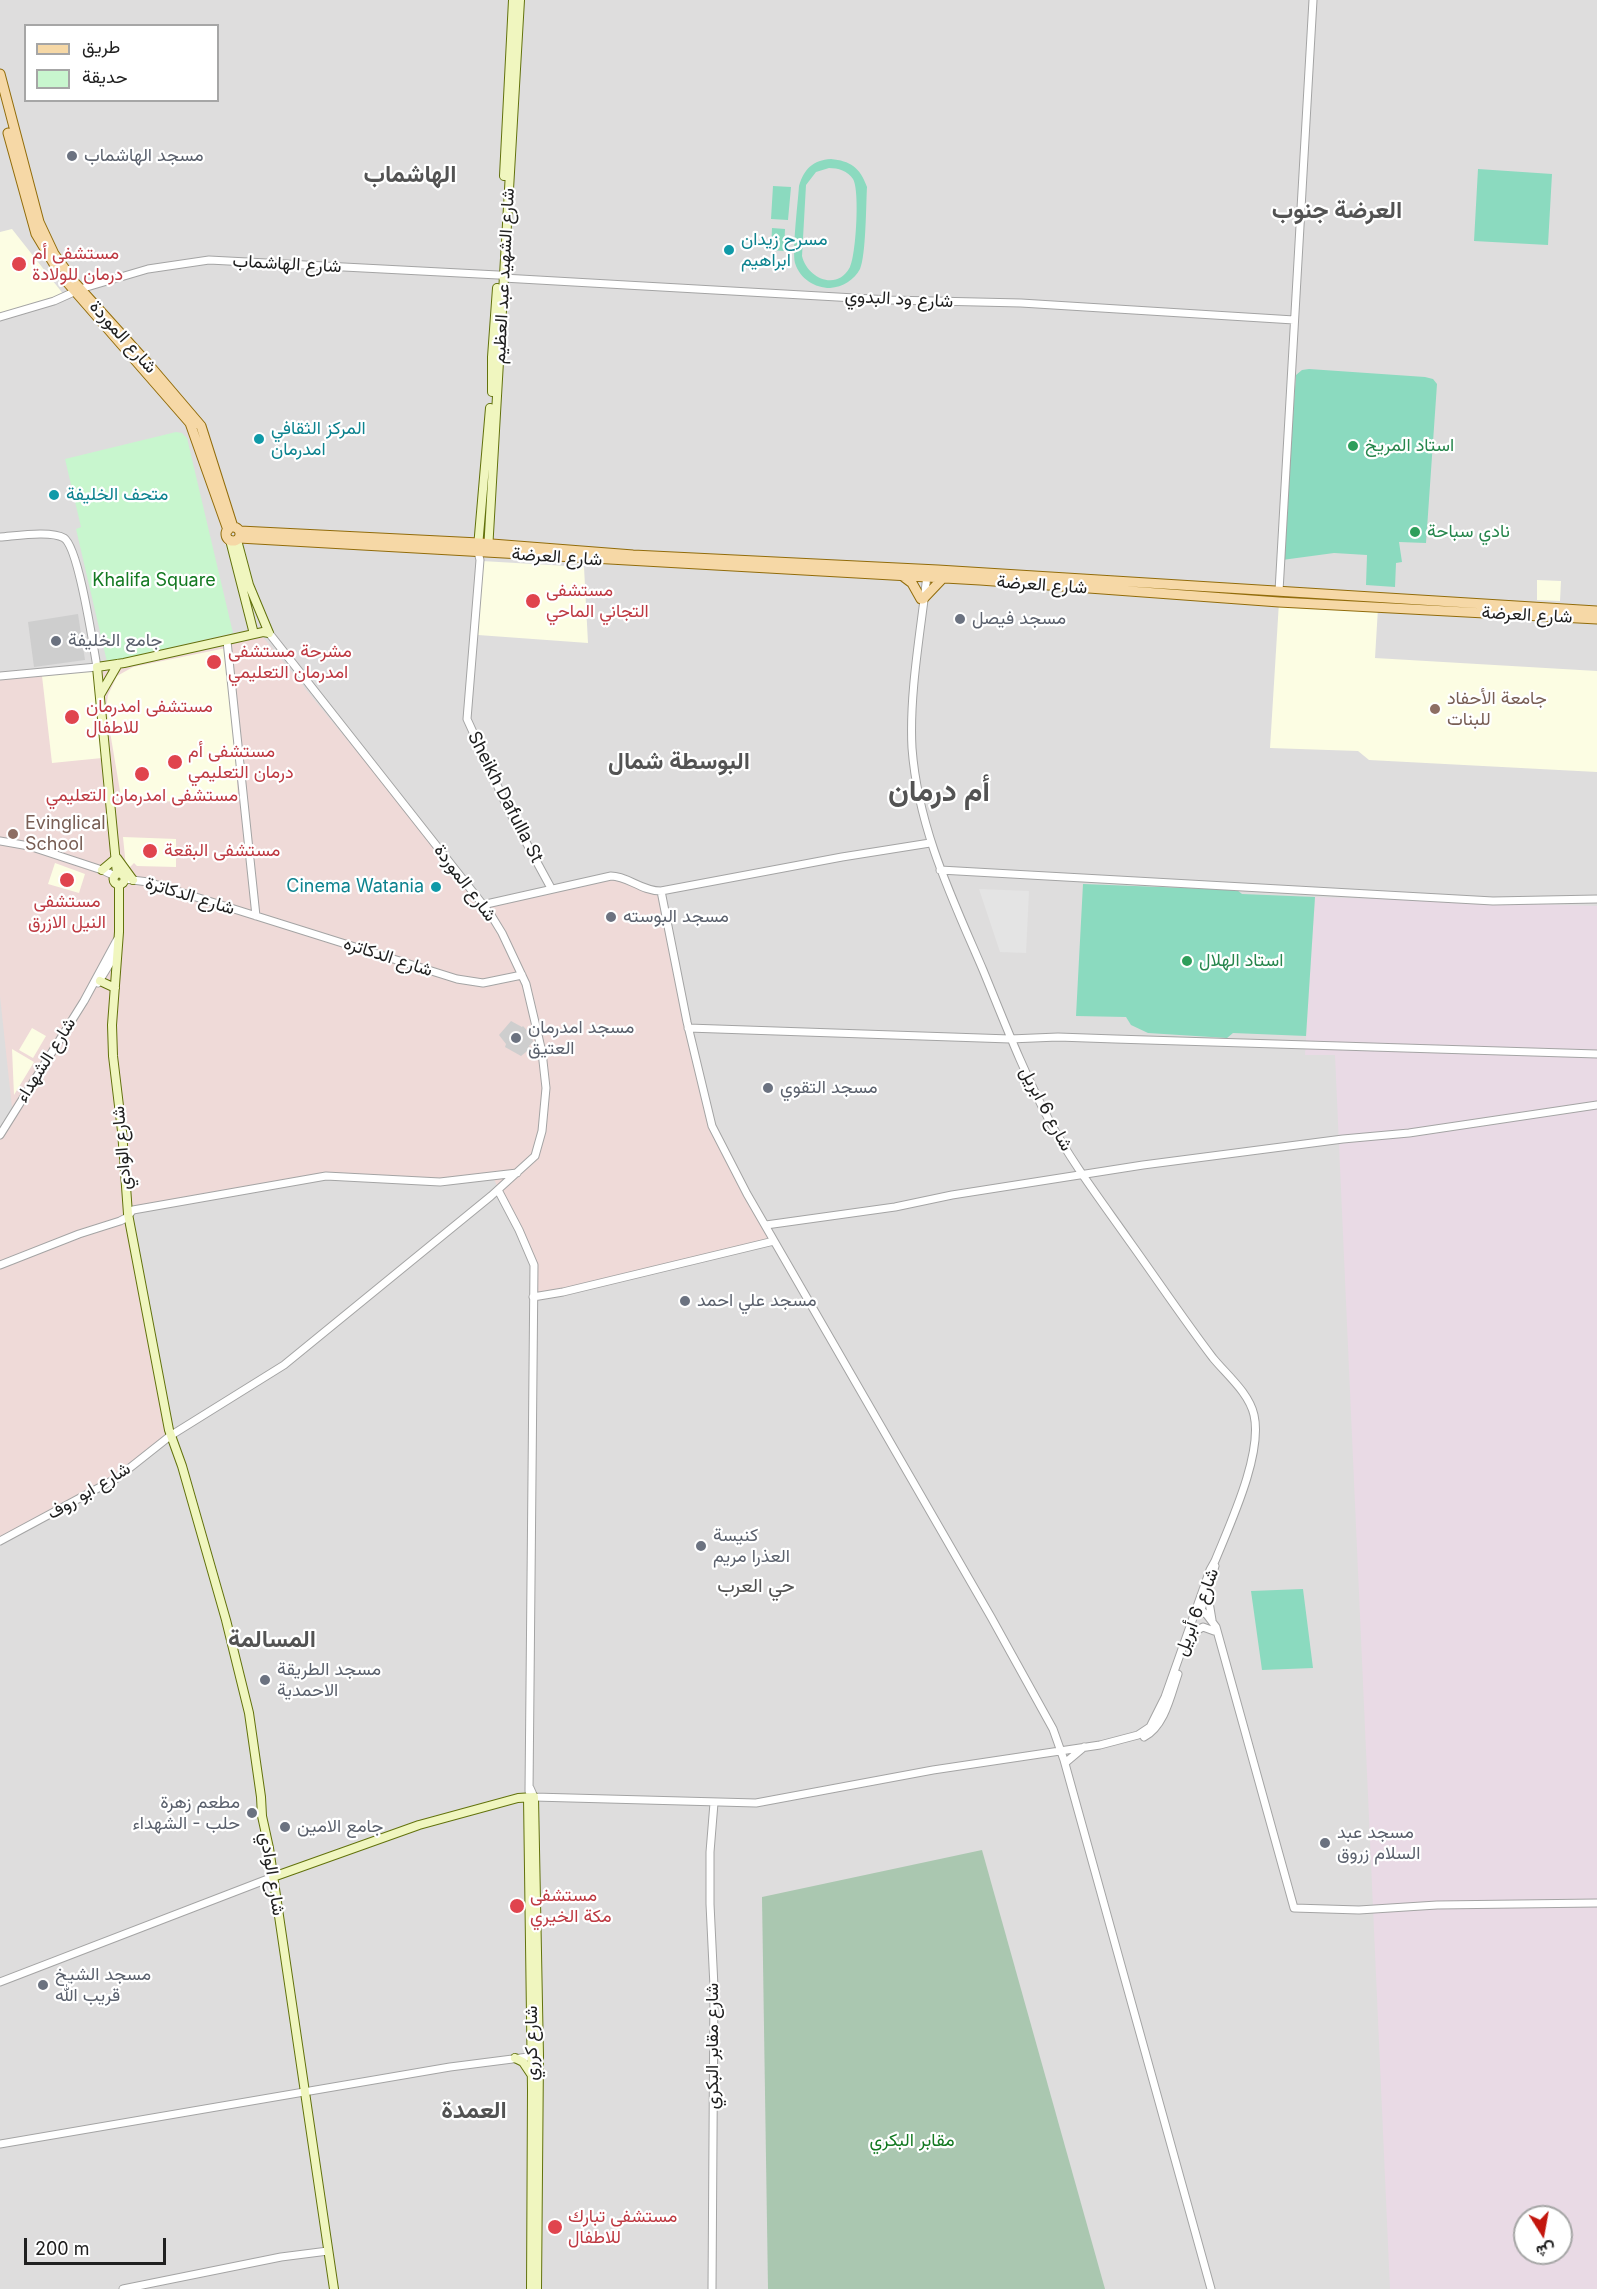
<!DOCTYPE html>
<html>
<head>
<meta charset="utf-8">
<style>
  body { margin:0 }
  #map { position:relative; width:1597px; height:2289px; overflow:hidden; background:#f0eee7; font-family:Inter,Vazirmatn,sans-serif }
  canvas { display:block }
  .legend { position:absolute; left:24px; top:24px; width:195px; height:78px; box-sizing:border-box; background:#fff; border:2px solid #a6a6a6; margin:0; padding:8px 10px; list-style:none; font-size:18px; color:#202020 }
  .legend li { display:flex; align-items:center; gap:12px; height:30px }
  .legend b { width:30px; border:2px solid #a6a6a6 }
  .north { position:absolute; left:1513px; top:2205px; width:60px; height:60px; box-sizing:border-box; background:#fff; border:2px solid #a6a6a6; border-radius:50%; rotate:169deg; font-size:16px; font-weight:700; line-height:24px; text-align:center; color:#202020 }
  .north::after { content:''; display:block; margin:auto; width:21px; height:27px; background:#c3160d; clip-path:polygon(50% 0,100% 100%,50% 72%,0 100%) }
  .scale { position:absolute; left:24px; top:2238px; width:142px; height:27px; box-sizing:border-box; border:3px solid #202020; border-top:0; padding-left:8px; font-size:18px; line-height:21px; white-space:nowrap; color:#202020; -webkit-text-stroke:4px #fff; paint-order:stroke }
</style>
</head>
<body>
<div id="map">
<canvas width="1597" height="2289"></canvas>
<ul class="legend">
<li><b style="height:8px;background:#f6d8a6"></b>طريق</li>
<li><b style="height:16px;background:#c8f6ce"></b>حديقة</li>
</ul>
<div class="north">ش</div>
<div class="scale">200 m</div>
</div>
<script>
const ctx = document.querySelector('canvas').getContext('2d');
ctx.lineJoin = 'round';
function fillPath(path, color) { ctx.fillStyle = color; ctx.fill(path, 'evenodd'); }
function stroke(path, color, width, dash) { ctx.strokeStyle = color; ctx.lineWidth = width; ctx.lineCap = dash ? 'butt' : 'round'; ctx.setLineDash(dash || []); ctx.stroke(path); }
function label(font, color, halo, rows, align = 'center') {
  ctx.font = font + ' Inter,Vazirmatn,sans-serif'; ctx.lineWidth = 4.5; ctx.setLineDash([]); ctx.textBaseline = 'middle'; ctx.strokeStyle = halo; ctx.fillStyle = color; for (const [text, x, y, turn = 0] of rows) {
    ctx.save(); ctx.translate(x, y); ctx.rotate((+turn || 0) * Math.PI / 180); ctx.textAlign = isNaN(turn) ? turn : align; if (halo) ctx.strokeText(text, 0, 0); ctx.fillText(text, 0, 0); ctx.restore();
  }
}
const residential = new Path2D(`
  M0,0H1597V2289H0ZM26,26H218V100H26ZM1525,2217H1561V2253H1525Z`);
const commercial = new Path2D(`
  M263,637L480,902L616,874L659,892L706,1110L777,1243L536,1301L532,1262L492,1175L421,1184L322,1175L130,1210L174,1438L0,1543V1136L13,1117L0,996V676L81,669Z`);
const industrial = new Path2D(`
  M1315,897L1597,906V2289H1390L1335,1055H1305ZM1525,2217H1561V2253H1525Z`);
const education = new Path2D(`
  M12,229L64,295L0,315V232Z
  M482,561L584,567L588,643L478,635Z
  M1537,580L1561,581L1560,601L1537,600Z
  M1279,602L1378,608L1375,658L1597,671V772L1369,760L1358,751L1270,748Z
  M226,648L234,724L238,799L122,803L106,708L108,695L117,676L133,667Z
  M93,671L102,758L52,763L42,676Z
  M123,837L176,839V867L137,866L134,863L129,868L126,867Z
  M55,863L85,874L79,893L48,884Z
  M32,1028L46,1036L33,1058L19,1050Z
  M12,1049L34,1062L14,1095Z`);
const religious = new Path2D(`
  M78,614L85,660L34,667L28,622Z
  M511,1021L522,1027L523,1026L532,1036L533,1042L529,1046L531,1048L521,1056L505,1047L506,1044L499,1035Z`);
const cemetery = new Path2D(`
  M982,1850L1105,2289H768L762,1897Z`);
const park = new Path2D(`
  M176,432L182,433L187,438L233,633L107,662L76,529L81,527L65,459Z`);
const pitch = new Path2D(`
  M831,159C850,161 860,167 867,187C866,204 866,256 860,269C854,280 843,287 830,288C815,288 800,279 795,263C792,250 798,202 799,186C804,169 813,160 831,159ZM829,168C838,168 848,171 853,179C860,190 856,256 850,267C837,292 807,278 802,256L806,185L816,172Z
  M1478,169L1552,174L1548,245L1474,241Z
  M773,186L791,187L788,220L771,219Z
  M772,228L785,229L784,251L771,250Z
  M1309,369L1425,377L1433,379L1437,384L1426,543L1399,542L1402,562L1396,563L1395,587L1366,585L1367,555L1334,553L1282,560L1296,375L1302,370Z
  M1083,884L1237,890L1242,894L1315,897L1306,1036L1233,1033L1227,1038L1148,1033L1131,1025L1126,1017L1076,1016Z
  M1303,1589L1313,1668L1262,1670L1251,1591Z`);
const parking = new Path2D(`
  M979,889L1029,891L1026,953L1000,952Z`);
const tertiary = new Path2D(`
  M503,278L890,300L1021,303L1294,320
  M80,289L148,269L209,260L498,275
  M0,317L54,301L74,292
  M0,537C15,536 51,530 64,538C79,548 93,645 97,667L0,676
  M478,552L480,560L467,719L508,809L551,888
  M1279,591L1313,0
  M227,641L256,916
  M0,841L29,846L102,870L115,876
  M940,870L1493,901L1597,899
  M125,879L148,882L457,979L483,983L522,975
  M661,891L687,1022L712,1126L747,1194L991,1617L1053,1729L1064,1760L1211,2289
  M482,905L611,876C628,876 641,891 661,891L842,857L930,843
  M98,983L117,952
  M688,1028L1010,1039L1058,1037L1115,1039L1597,1054
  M0,1135L84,1001L117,940
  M498,1190L519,1230L534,1265L529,1791
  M766,1225L895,1207L952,1195L1143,1165L1343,1139L1409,1133L1597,1105
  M0,1265L79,1234L120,1221L126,1218L133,1210L326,1176L440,1182L517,1173
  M533,1297L563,1292L774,1241
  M0,1541L117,1478L170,1436L284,1365L491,1196L535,1156L542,1131L546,1088L542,1052L526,984L502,933L491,915L269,633
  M1208,1596L1212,1620
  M1197,1607L1207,1615L1216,1627L1294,1908L1359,1910L1437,1905L1597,1903
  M1200,1613L1215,1566
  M1194,1632L1203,1627L1214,1631
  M1144,1737C1165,1726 1171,1694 1178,1674
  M1065,1763L1084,1747
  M530,1788L534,1797L756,1803L933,1770L1100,1745L1138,1735L1150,1727L1165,1697L1210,1570L1215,1561C1230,1524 1263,1454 1254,1415C1249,1393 1227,1375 1213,1358C1184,1320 1158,1281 1130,1242C1102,1202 1072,1163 1049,1120C1023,1071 1004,1021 983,970C952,898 918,828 912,748C909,693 921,630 927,575
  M0,1982L273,1877
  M0,2144L450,2067L536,2056
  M123,2289L281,2257L328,2251
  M712,2289L714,1987L710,1904V1852L714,1803`);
const secondary = new Path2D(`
  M504,176L513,0
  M492,392V357L497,288
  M230,540L254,634
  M478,547L490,408
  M488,551L520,0
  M100,695L118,664
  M117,858L133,880
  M102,870L115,859
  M113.5 879a5.5 5.5 0 1 1 11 0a5.5 5.5 0 1 1-11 0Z
  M117,874L97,667L124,663L263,632L269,633L249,585L237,540
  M119,885V932L112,1025L113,1056L122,1131L128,1214L169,1430L182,1466L226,1620L249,1713L261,1797L262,1816L269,1848L334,2289
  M100,981L115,988
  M528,1797L532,2090L531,2289
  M273,1877L419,1825L518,1798L534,1797L539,2056L537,2289
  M515,2058L523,2062L531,2074`);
const primary = new Path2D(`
  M0,74L39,222L54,254L75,283L149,365L201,426L233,527
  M8,133L36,234L57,269
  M67,282L190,423L228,530
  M226 534a7 7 0 1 1 14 0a7 7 0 1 1-14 0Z
  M240,531L479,543L633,555L938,570L1597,611
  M239,538L980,580L1279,602L1597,619
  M904,577L912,583L921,599
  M923,599L942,579`);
const markers = [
  [72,156,6,"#6b7280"],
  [729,250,6,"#0f9aa8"],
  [19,264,8,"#e0444e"],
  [259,439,6,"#0f9aa8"],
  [1353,446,6,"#2e9e5b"],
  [54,495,6,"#0f9aa8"],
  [1415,532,6,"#2e9e5b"],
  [533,601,8,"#e0444e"],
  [960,619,6,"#6b7280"],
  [56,641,6,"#6b7280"],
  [214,662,8,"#e0444e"],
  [1435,709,6,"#8d6e63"],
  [72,717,8,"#e0444e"],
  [175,762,8,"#e0444e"],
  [142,774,8,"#e0444e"],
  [13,834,6,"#8d6e63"],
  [150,851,8,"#e0444e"],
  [67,880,8,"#e0444e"],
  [436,887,6,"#0f9aa8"],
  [611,917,6,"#6b7280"],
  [1187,961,6,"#2e9e5b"],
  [516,1038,6,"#6b7280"],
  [768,1088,6,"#6b7280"],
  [685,1301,6,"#6b7280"],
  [701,1546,6,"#6b7280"],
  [265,1680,6,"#6b7280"],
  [252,1813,6,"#6b7280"],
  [285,1827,6,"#6b7280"],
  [1325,1843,6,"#6b7280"],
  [517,1906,8,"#e0444e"],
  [43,1985,6,"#6b7280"],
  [555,2227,8,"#e0444e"]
];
const worshipNames = [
  ["مسجد الهاشماب",84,156],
  ["مسجد فيصل",972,619],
  ["جامع الخليفة",68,641],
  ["مسجد البوسته",623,917],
  ["مسجد امدرمان",528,1028],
  ["العتيق",528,1049],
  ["مسجد التقوي",780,1088],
  ["مسجد علي احمد",697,1301],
  ["كنيسة",713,1536],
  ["العذرا مريم",713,1557],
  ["مسجد الطريقة",277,1670],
  ["الاحمدية",277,1691],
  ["مطعم زهرة",240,1803,"right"],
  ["حلب - الشهداء",240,1824,"right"],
  ["جامع الامين",297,1827],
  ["مسجد عبد",1337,1833],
  ["السلام زروق",1337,1854],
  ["مسجد الشيخ",55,1975],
  ["قريب الله",55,1996]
];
const cultureNames = [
  ["مسرح زيدان",741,240],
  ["ابراهيم",741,261],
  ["المركز الثقافي",271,429],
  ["امدرمان",271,450],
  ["متحف الخليفة",66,495],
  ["Cinema Watania",424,887,"right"]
];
const healthNames = [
  ["مستشفى أم",32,254],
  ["درمان للولادة",32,275],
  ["مستشفى",546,591],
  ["التجاني الماحي",546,612],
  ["مشرحة مستشفى",228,652],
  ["امدرمان التعليمي",228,673],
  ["مستشفى امدرمان",86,707],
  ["للاطفال",86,728],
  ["مستشفى أم",188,752],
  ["درمان التعليمي",188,773],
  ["مستشفى امدرمان التعليمي",142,796,"center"],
  ["مستشفى البقعة",164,851],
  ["مستشفى",67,902,"center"],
  ["النيل الازرق",67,923,"center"],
  ["مستشفى",530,1896],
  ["مكة الخيري",530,1917],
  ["مستشفى تبارك",568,2217],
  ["للاطفال",568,2238]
];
const streetNames = [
  ["شارع الهاشماب",287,264,3],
  ["شارع الشهيد عبد العظيم",504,276,-87],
  ["شارع ود البدوي",899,299,3],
  ["شارع الموردة",123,337,48],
  ["شارع العرضة",557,557,4],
  ["شارع العرضة",1042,585,4],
  ["شارع العرضة",1527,615,3],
  ["Sheikh Dafulla St",505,797,63],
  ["شارع الموردة",465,883,53],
  ["شارع الدكاترة",190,896,17],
  ["شارع الدكاتره",388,957,18],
  ["شارع الشهداء",46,1060,-58],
  ["شارع 6 ابريل",1046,1109,62],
  ["شارع الوادي",122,1148,-95],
  ["شارع ابو روف",89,1491,-31],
  ["شارع 6 أبريل",1197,1612,-69],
  ["شارع الوادي",272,1874,81],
  ["شارع كرري",532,2043,-90],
  ["شارع مقابر البكري",713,2046,-90]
];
const leisureNames = [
  ["استاد المريخ",1365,446],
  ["نادي سباحة",1427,532],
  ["استاد الهلال",1199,961]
];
const parkNames = [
  ["Khalifa Square",154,581],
  ["مقابر البكري",912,2141]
];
const educationNames = [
  ["جامعة الأحفاد",1447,699],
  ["للبنات",1447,720],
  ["Evinglical",25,824],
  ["School",25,845]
];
const neighbourhoodNames = [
  ["حي العرب",756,1586]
];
const districtNames = [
  ["الهاشماب",410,175],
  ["العرضة جنوب",1337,211],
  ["البوسطة شمال",679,762],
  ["المسالمة",272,1640],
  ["العمدة",474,2111]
];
const townNames = [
  ["أم درمان",939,792]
];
fillPath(residential, '#dedddd');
fillPath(commercial, '#efdad8');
fillPath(industrial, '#e9dae5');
fillPath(education, '#fcfde3');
fillPath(religious, '#cecece');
fillPath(cemetery, '#aac7b0');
fillPath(park, '#c8f6ce');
fillPath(pitch, '#8bdabf');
fillPath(parking, '#e4e4e4');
stroke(tertiary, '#a4a4a4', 9);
stroke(secondary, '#62720c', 10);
stroke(primary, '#926c0a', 11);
stroke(tertiary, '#fff', 7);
stroke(secondary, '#f0f6bf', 8);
stroke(primary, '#f6d8a6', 9);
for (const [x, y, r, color] of markers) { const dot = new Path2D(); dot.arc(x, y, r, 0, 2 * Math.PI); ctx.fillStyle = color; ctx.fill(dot); stroke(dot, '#fff', 2); }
label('18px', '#5b616d', '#fff', worshipNames, 'left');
label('18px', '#0d838f', '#fff', cultureNames, 'left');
label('18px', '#be3a42', '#fff', healthNames, 'left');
label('18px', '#202020', '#fff', streetNames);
label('18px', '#27864d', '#fff', leisureNames, 'left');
label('18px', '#137921', '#fff', parkNames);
label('18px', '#785e54', '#fff', educationNames, 'left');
label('20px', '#535353', '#fff', neighbourhoodNames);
label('bold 24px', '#535353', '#fff', districtNames);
label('bold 30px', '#535353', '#fff', townNames);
</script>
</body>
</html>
